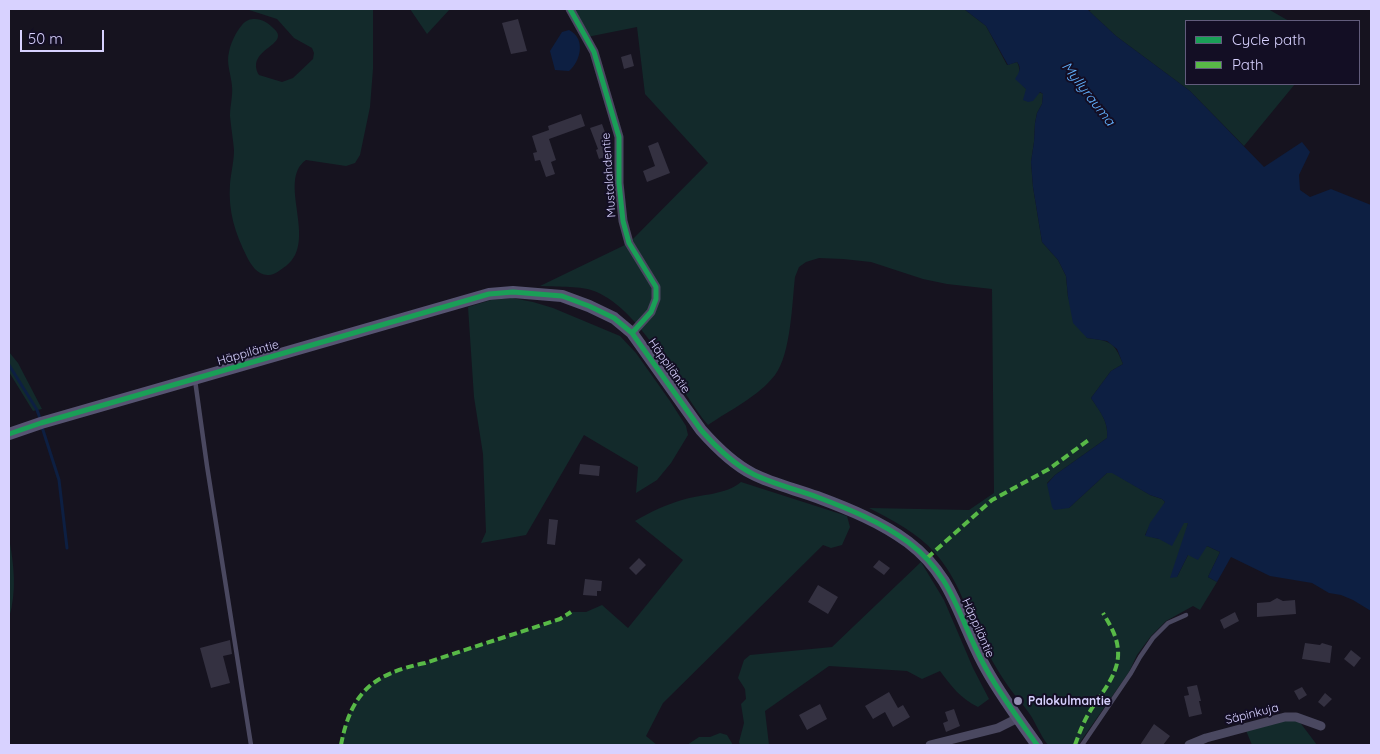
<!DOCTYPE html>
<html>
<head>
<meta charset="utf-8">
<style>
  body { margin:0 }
  #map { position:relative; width:1380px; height:754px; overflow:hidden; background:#16131f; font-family:Quicksand,sans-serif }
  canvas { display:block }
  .frame { position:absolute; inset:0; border:10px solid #d8d2ff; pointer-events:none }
  .legend { position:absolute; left:1185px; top:20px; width:175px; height:65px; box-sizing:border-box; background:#130e24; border:1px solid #625c7c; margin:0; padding:6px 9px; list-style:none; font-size:15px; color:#d8d2ff }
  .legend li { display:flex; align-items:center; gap:10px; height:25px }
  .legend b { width:25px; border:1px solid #625c7c }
  .scale { position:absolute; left:20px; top:30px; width:84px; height:22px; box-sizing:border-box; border:2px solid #d8d2ff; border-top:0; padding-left:6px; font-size:15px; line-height:18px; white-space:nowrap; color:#d8d2ff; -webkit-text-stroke:4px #130e24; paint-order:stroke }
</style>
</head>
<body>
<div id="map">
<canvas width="1380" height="754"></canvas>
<div class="frame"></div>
<ul class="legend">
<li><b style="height:6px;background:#1a9f57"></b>Cycle path</li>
<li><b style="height:6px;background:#58b947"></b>Path</li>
</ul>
<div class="scale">50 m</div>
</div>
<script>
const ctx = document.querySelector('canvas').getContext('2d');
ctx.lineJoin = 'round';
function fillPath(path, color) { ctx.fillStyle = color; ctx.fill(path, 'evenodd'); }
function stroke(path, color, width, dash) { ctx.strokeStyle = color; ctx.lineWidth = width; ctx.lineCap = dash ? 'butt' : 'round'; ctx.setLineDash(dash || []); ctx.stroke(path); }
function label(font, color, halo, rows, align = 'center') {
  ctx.font = font + ' Quicksand,sans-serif'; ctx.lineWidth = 4; ctx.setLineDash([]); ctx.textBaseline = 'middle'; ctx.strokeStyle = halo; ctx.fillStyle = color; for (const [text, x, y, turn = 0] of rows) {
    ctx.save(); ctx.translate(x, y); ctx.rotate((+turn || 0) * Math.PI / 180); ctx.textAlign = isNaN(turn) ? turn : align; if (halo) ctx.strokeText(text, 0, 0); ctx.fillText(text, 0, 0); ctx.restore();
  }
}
const green = new Path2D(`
  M246,9H373V69L370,107L360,155L355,163L346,166L306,160C276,181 319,241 286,266C281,269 275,275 269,275C258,276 251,265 247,257C235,233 228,211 230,184C231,173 234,161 234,150C233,139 231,127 230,116C230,106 233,96 232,86C231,74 226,63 229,52C231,42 236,32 242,25C246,20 250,19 255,19C262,19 268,23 272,27C295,45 244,48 259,75L282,82L293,78L313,59L314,53L312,48L294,38L277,19Z
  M410,9H450L427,34Z
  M570,9H964L986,26L1007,65L1017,62C1022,70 1017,84 1027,89C1032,92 1038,91 1043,94L1042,104L1037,113L1035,123L1034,142L1031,162L1033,187L1042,242L1058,260L1066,276L1068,297L1087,338C1110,341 1114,341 1123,364L1111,371L1091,398C1100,411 1109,422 1107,438L1055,475L1047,483L1069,508L1107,473L1112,472L1150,495L1162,499L1165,502C1160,514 1150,523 1145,535L1159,539L1184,522L1188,523L1177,577L1188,555L1207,546L1220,552L1208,577L1217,582L1200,610L1193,606L1166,621L1151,636L1137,655L1129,672L1078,745H1048C1040,735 1036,723 1029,713C1022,703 1014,695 1008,686C998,672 989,655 981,640C965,608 959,580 935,553C918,533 892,520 869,508L969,510L994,493L992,289L947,284L923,279L871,262L843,259L819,258L806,262L799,267L795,277C792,303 791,354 775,375C759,396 730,410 708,425C677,387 639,305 591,290C579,286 554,287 540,286L629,243L708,163L645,94L637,27L587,37Z
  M1093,9H1268L1289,21H1186V84H1295L1244,146L1190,91L1116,36L1089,11Z
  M512,298L533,302L553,308L620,336L636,353L670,401L686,426L688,435L671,463L657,480L636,493L638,467L584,435L526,535L481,543L486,532L483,454L474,397L468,307L491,300Z
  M9,352L18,363L42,409L33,411L9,372Z
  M741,482L847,516L850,527L842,545L831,548L823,545L663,703L646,736L657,745H341C351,692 373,674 425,663L560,619L571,612H586L602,605L628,628L683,560L635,521C650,512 665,505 682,500C701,494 726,495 741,482Z
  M9,538C14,565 17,591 9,618Z
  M921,562L944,600L973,668L989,699L978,707C961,699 951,686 940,671L922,679L907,671L829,666L765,711L769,745H740L739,742L744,723L741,704L746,699L745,689L738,678L744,660L750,655L832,647Z
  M1296,717L1317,745H1252L1245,728Z
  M720,733L727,735L733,745H687L699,737H710Z`);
const water = new Path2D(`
  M964,9H1087L1116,36L1190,91L1264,167L1302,142L1310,152L1299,175L1300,190L1310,197L1331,189L1371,205V611L1353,600L1341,595L1329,593L1312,583L1270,576L1231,557L1217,582L1208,577L1220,552L1207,546L1198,560L1188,555L1177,577L1170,578L1188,523H1184L1172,546L1159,539L1145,536L1150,523L1165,502L1162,499L1150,495L1112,473H1107L1069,508L1054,510L1052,507L1047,484L1055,475L1107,438C1109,422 1100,412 1091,398L1111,371L1123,364L1117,349L1107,341L1087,338L1073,323L1068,297L1066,276L1058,260L1042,242L1033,187L1031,162L1034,142L1035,123L1037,113L1042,104L1043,94L1040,92L1033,101L1028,102L1023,100L1026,89L1015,79C1019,73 1022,68 1017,62L1008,65L986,26Z
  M569,30C586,38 581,61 569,71L555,70L550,51L562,32Z`);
const stream = new Path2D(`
  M9,365L37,410L41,421
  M42,427L59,480L67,548`);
const building = new Path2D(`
  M518,19L527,51L511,54L502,23Z
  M631,54L634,66L624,69L621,57Z
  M581,114L585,126L549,139L556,160L551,162L555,174L546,177L540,160L535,161L533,153L537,152L532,136L549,130L548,126Z
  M602,124L613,154L599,159L596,150L598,149L590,128Z
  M658,142L670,173L647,182L643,171L655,166L648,146Z
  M580,464L600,466L599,476L579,474Z
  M549,519L558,520L555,545L547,544Z
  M639,558L646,565L636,575L629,568Z
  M879,560L890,568L884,575L873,567Z
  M585,579L602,581L601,591H597V596L583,595Z
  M818,585L838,597L828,614L808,602Z
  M1277,598L1283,601L1295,600L1296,614L1257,617V603L1270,602Z
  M1235,612L1239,621L1224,629L1220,620Z
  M230,640L232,654L223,656L230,683L211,688L200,648Z
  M1305,643L1320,645L1322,643L1332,646L1330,663L1302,659Z
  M1351,650L1361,658L1354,667L1344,659Z
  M1197,685L1201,701H1199L1202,714L1189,717L1184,696L1189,695L1187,687Z
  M1302,687L1307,695L1299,700L1294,691Z
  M889,692L898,708L903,705L910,717L893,727L885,712L873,719L865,706Z
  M1325,693L1332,699L1324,707L1318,702Z
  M820,704L827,719L807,730L799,715Z
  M954,709L960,726L946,732L943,723L948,721L945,712Z
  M1154,724L1170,736L1163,745H1140Z`);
const lane = new Path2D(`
  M195,380L207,466L251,745
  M1082,745L1131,673L1140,657L1153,638L1168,623L1186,615`);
const street = new Path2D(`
  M570,9L594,52L619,137V183L623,221L629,243L656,287V299L651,312L632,333
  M930,745L998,728L1018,718
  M1189,745L1206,738L1285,717H1296L1321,726`);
const secondary = new Path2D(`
  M9,434L41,423L489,294L513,292L562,296L589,306L614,318L632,333L701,430C716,447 733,464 753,474C773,484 795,489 817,497C849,509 881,522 908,542C953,576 958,616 983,663C998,692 1018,718 1037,745`);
const quiet = new Path2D(`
  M927,558L992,500L1049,469L1090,439
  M341,745C351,692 373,674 425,663L560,619L571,612
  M1075,745C1079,734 1083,723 1089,713C1101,693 1120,674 1118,650C1117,636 1110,625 1103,613`);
const cycleway = new Path2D(`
  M570,9L594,52L619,137V183L623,221L629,243L656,287V299L651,312L632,333
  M9,434L41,423L489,294L513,292L562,296L589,306L614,318L632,333L701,430C716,447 733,464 753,474C773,484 795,489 817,497C849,509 881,522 908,542C953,576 958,616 983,663C998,692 1018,718 1037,745`);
const markers = [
  [1018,701,5,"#948fb1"]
];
const streetNames = [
  ["Mustalahdentie",609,175,-94],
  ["Häppiläntie",248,353,-16],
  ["Häppiläntie",669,366,55],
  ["Häppiläntie",978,628,66],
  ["Säpinkuja",1252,714,-14]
];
const poiNames = [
  ["Palokulmantie",1028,701]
];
const waterNames = [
  ["Myllyrauma",1088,94,52]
];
fillPath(green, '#132a2b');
fillPath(water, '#0d1f42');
stroke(stream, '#0d1f42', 3);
fillPath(building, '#343141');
stroke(lane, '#4a4860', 4.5);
stroke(street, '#4a4860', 9);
stroke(secondary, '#575472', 12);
stroke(quiet, '#58b947', 4, [8, 4]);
stroke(cycleway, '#1a9f57', 5);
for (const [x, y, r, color] of markers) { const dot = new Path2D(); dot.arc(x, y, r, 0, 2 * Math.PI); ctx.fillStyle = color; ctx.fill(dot); stroke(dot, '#130e24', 2); }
label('12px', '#d8d2ff', '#130e24', streetNames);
label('bold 12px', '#d8d2ff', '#130e24', poiNames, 'left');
label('italic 14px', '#61b1fd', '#130e24', waterNames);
</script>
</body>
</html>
